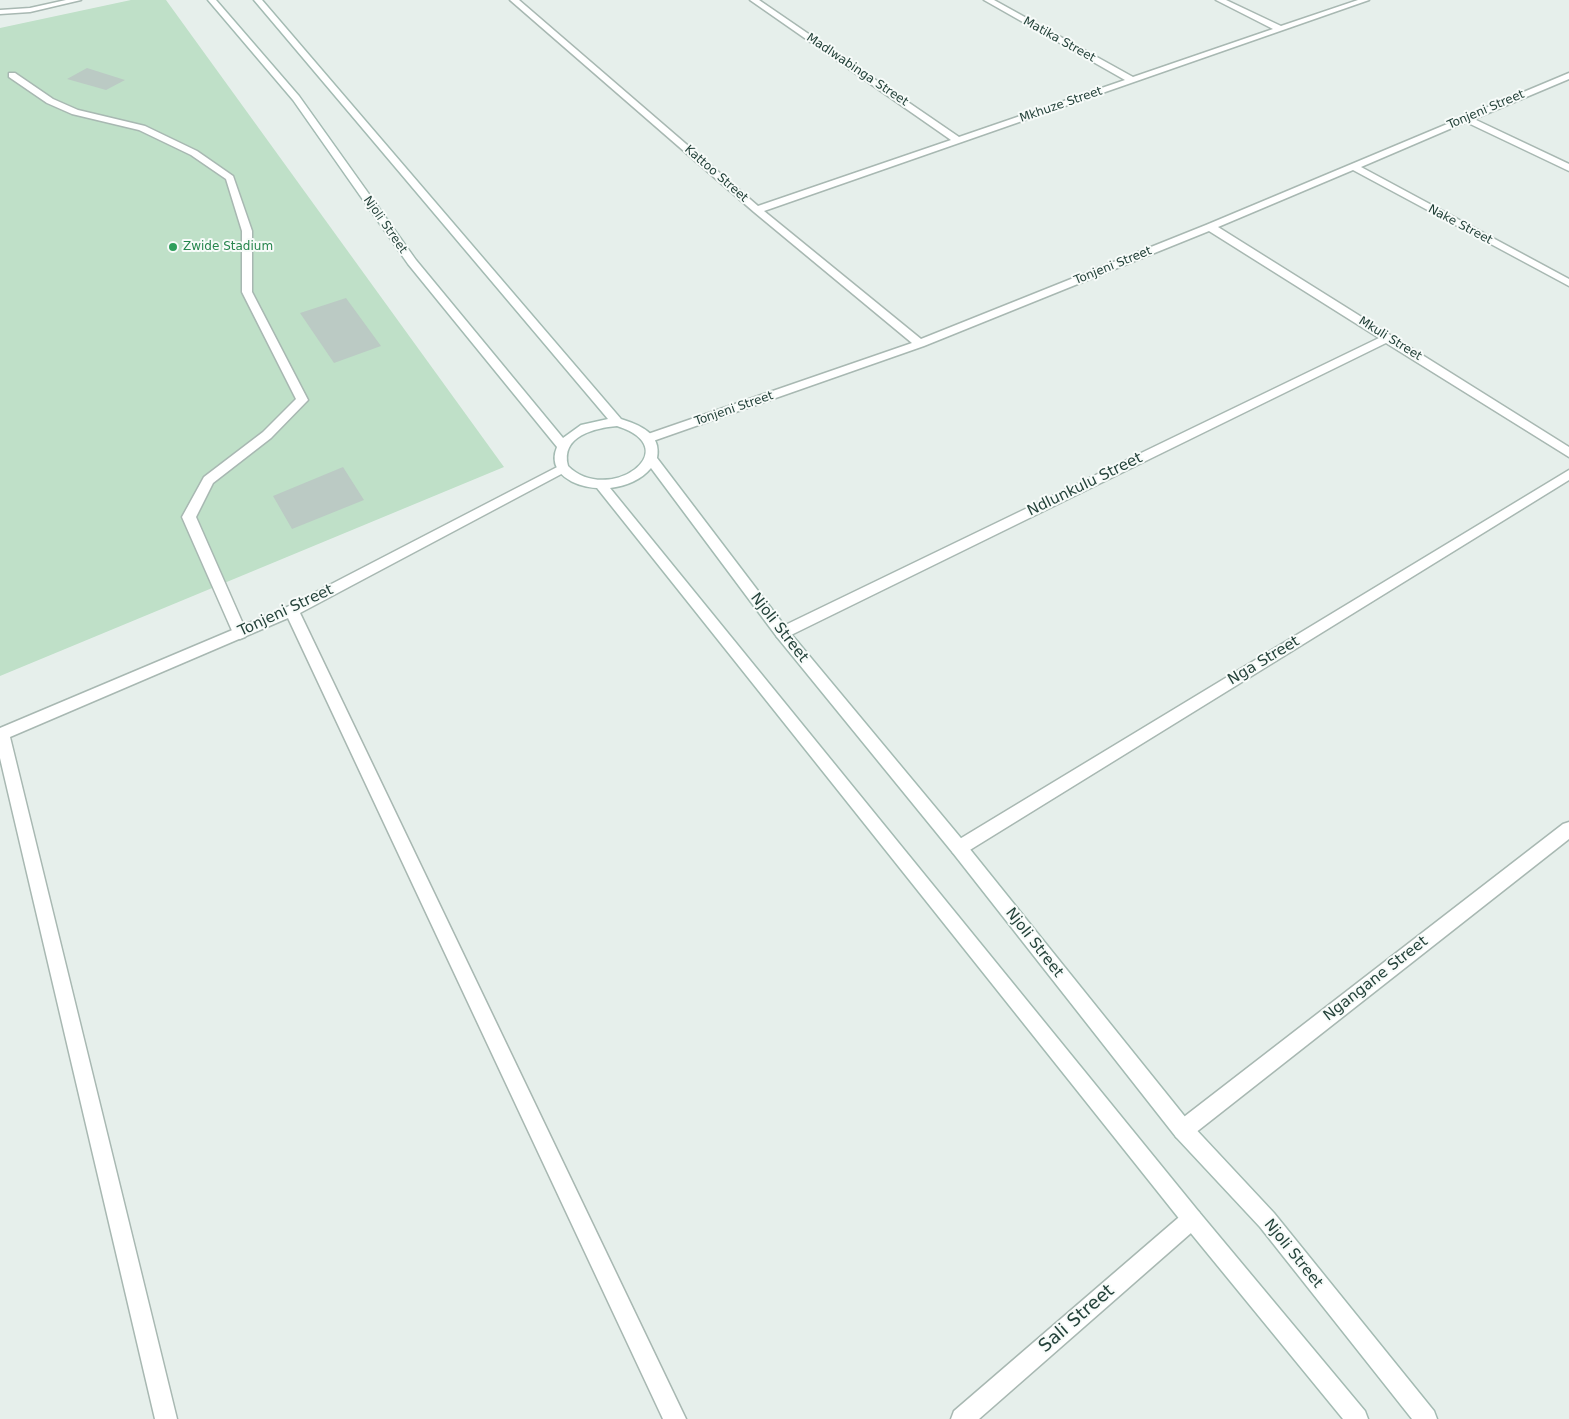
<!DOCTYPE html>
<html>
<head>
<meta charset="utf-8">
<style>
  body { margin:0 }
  canvas { display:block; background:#e6efeb }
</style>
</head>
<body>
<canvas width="1569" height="1419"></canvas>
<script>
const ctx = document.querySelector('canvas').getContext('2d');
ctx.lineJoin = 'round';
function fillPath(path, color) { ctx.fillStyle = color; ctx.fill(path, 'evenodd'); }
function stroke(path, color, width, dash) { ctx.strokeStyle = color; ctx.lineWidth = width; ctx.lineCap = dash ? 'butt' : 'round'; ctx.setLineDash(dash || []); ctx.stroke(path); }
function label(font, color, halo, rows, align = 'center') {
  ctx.font = font + ' "DejaVu Sans",sans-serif'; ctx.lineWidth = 4; ctx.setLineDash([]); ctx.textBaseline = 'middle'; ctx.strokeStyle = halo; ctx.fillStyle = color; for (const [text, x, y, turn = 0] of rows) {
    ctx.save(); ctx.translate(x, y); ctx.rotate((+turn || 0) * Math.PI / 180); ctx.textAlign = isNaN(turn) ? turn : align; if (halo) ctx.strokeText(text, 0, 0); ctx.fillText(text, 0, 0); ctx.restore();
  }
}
const green = new Path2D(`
  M131,0H166L504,467L0,676V28Z`);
const building = new Path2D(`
  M87,68L125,80L106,90L67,79Z
  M346,298L381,346L334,363L300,313Z
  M343,467L364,500L292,529L273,496Z`);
const service = new Path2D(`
  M9,73H15L53,99L78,110L145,126L197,151L233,176L252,231V292L308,400L271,438L213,483L196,517L247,633L245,637L240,639L235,637L233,633L182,517L204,477L263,432L296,399L242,292V231L226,179L191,155L139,130L72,114L47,103L9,77Z`);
const minor = new Path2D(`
  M66,0H81L30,12L0,14V10L30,8Z
  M510,0H519L758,206L951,140L750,0H759L959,137L1125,80L984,0H994L1133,77L1273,29L1216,0H1226L1281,26L1358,0H1369L764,211L921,339L1206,225L1569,73V79L1474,119L1569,164V171L1466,122L1361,167L1569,279V286L1353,170L1218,227L1569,447V457L1386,343L787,637L782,639L777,637L775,633L777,629L1379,338L1209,231L924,346L653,441H645L643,438L645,435L912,343L754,212Z
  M563,464L567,465L569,468L567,471L300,613L686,1419H663L288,618L10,737L177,1419H155L0,758V728L287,607Z
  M1569,470V480L965,853L959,855L953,853L951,848L953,843Z
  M1569,822V839L1190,1137L1183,1140L1176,1137L1173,1130L1176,1123L1563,824Z
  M1192,1209L1199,1212L1202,1219L1199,1226L979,1419H951L954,1411L1185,1212Z`);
const secondary = new Path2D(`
  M208,0H216L299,96L416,260L563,438L581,425L608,419L254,0H262L621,419C640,425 662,434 657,458L787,629L965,843L1190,1123L1274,1213L1434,1411L1437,1419H1412L1260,1227L1176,1137L953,853L777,637L651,468C641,480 626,486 610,488L1199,1212L1365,1411L1368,1419H1343L1185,1226L597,488C575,487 546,473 557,447L408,264L293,100ZM617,426C689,449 608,506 568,466C560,436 595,428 617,426Z`);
const markers = [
  [173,247,5,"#2e9e5b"]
];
const farStreetnames = [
  ["Matika Street",1059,40,29],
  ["Madlwabinga Street",857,70,34],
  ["Mkhuze Street",1061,105,-19],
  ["Tonjeni Street",1486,110,-23],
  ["Kattoo Street",716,174,41],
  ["Njoli Street",385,225,55],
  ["Nake Street",1460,225,28],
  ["Tonjeni Street",1113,266,-22],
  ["Mkuli Street",1390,339,32],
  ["Tonjeni Street",734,409,-19]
];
const farLeisurenames = [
  ["Zwide Stadium",183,247]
];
const streetNames = [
  ["Ndlunkulu Street",1085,485,-26],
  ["Tonjeni Street",286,611,-25],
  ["Njoli Street",779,628,52],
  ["Nga Street",1264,661,-31],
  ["Njoli Street",1034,943,52],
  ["Ngangane Street",1376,979,-38],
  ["Njoli Street",1293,1254,51]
];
const nearStreetnames = [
  ["Sali Street",1077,1319,-41]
];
fillPath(green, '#bfe0c8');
fillPath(building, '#bbcac4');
stroke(service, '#a8b8b2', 3);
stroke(minor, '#a8b8b2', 3);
stroke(secondary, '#a4bbb3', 3);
fillPath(service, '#fff');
fillPath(minor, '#fff');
fillPath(secondary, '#fff');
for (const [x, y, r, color] of markers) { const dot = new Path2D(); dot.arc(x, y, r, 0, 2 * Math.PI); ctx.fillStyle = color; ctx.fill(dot); stroke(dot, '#f7fbf9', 2); }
label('12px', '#24423a', '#f7fbf9', farStreetnames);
label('12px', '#27864d', '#f7fbf9', farLeisurenames, 'left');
label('15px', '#24423a', '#f7fbf9', streetNames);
label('18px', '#24423a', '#f7fbf9', nearStreetnames);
</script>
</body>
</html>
